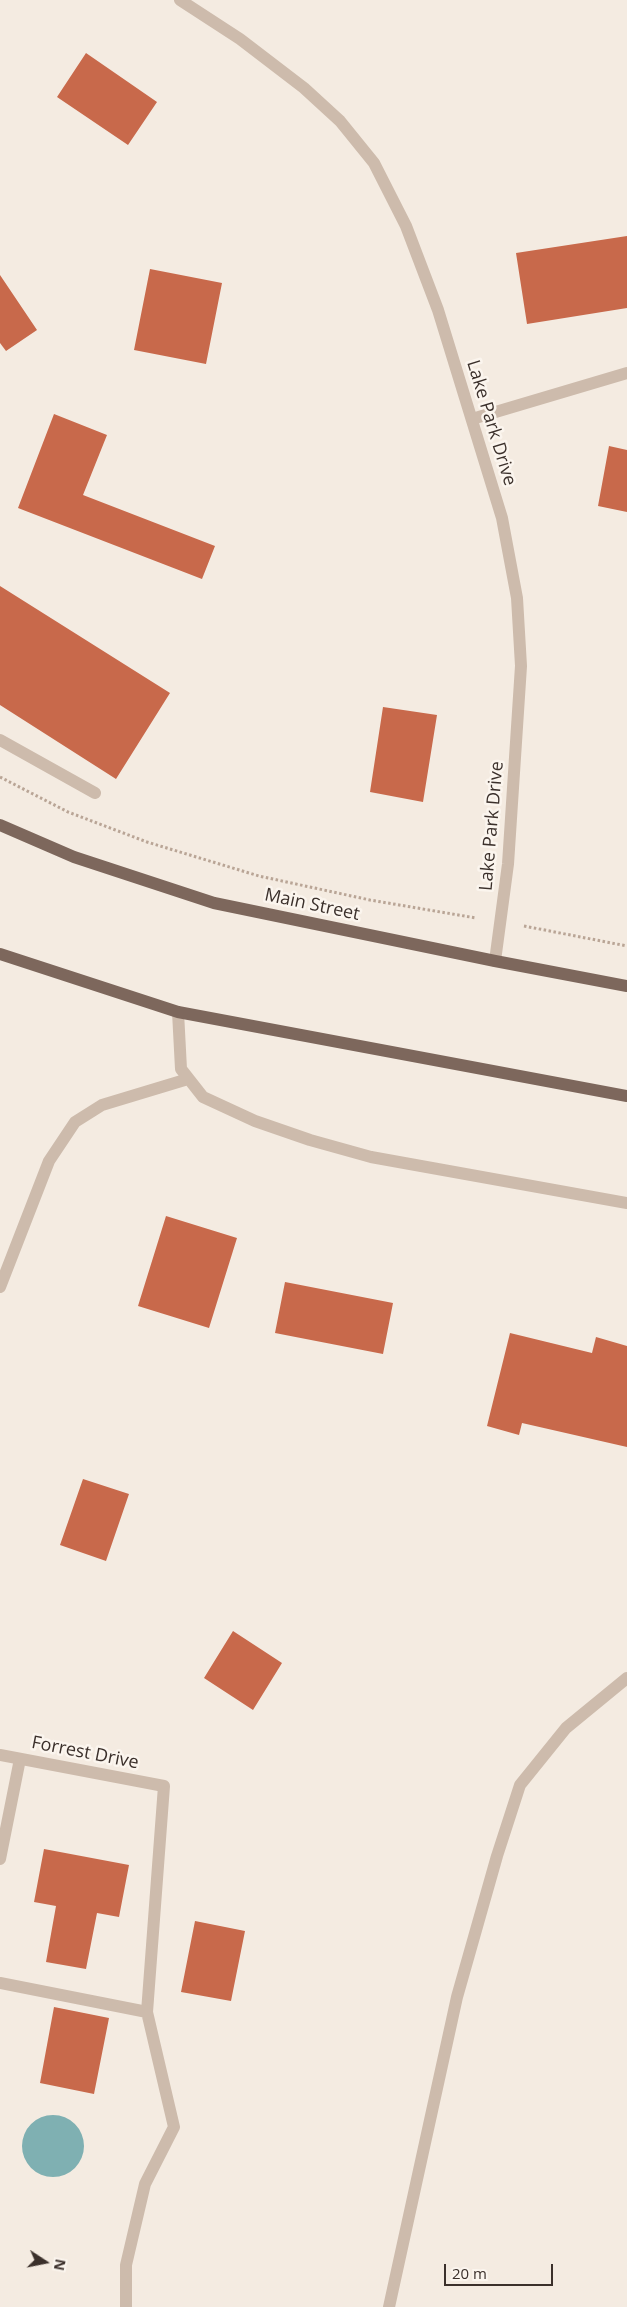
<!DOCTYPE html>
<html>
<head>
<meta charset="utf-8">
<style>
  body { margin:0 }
  #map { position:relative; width:627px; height:2307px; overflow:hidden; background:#f4ebe1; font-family:"Open Sans",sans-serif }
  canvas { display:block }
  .north { position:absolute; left:20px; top:2237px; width:50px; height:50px; -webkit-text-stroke:4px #fbf5ee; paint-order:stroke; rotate:101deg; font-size:14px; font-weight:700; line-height:20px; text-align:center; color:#3b302b }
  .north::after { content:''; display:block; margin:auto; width:18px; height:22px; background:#3b302b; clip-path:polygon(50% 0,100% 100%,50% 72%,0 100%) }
  .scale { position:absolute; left:444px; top:2264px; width:109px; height:22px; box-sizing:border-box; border:2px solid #3b302b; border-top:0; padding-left:6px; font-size:15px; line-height:18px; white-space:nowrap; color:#3b302b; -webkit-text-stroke:4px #fbf5ee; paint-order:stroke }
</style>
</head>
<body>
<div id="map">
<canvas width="627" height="2307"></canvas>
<div class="north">N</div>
<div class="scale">20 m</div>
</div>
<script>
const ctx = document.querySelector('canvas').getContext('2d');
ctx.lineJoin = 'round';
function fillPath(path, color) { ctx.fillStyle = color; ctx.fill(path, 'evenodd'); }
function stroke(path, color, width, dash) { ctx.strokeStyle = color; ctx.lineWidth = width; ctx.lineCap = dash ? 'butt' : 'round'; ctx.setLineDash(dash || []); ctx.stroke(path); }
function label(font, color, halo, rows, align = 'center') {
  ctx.font = font + ' "Open Sans",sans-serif'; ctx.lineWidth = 5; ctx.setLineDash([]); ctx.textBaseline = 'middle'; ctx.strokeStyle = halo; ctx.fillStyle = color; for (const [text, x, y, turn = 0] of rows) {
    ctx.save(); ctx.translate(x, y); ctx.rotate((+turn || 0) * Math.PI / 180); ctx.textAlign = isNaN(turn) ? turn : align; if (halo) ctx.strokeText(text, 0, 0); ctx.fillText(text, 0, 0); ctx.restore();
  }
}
const water = new Path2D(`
  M22 2146a31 31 0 1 1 62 0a31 31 0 1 1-62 0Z`);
const building = new Path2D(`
  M86,53L157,102L128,145L57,97Z
  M627,236V308L527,324L516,253Z
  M150,269L222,283L206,364L134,350Z
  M0,275L37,330L6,351L0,343Z
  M54,414L107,435L83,495L215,546L202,579L18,508Z
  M609,446L627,450V512L598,506Z
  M0,586L170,693L116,779L0,705Z
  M383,707L437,715L423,802L370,792Z
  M166,1216L237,1238L209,1328L138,1306Z
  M285,1282L393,1303L383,1354L275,1333Z
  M510,1333L592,1353L596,1337L627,1346V1447L522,1423L519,1435L487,1426Z
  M83,1479L129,1494L106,1561L60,1545Z
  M233,1631L282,1663L253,1710L204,1678Z
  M44,1849L129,1865L119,1917L97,1913L86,1969L46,1962L56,1906L34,1902Z
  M195,1921L245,1931L231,2001L181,1992Z
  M54,2007L109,2018L94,2094L40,2083Z`);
const path = new Path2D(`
  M0,777L68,812L147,842L259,876L370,900L476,918
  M524,926L627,946`);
const minor = new Path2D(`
  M180,0L240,39L304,88L340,121L374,163L406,226L438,310L502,518L517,598L521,666L508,864L495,961
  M472,419L627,373
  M0,740L95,793
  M178,1012L181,1069L203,1097L255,1121L310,1140L371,1157L627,1203
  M0,1287L49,1161L75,1122L102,1105L188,1079
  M0,1755L164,1786L147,2012L174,2127L145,2184L126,2265V2307
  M0,1859L20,1759
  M0,1983L147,2012
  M389,2307L457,1997L497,1856L520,1785L566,1728L627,1678`);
const major = new Path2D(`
  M0,825L74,857L214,903L495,961L627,986
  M0,954L178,1012L627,1096`);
const streetNames = [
  ["Lake Park Drive",491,423,73],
  ["Lake Park Drive",492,826,-85],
  ["Main Street",312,905,12],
  ["Forrest Drive",85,1753,11]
];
fillPath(water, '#7fb0b2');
fillPath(building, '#c8694b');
stroke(path, '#b9a596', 3, [2.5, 2.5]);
stroke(minor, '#cdbbac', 12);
stroke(major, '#7d675c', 12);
label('18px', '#3b302b', '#fbf5ee', streetNames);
</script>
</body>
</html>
